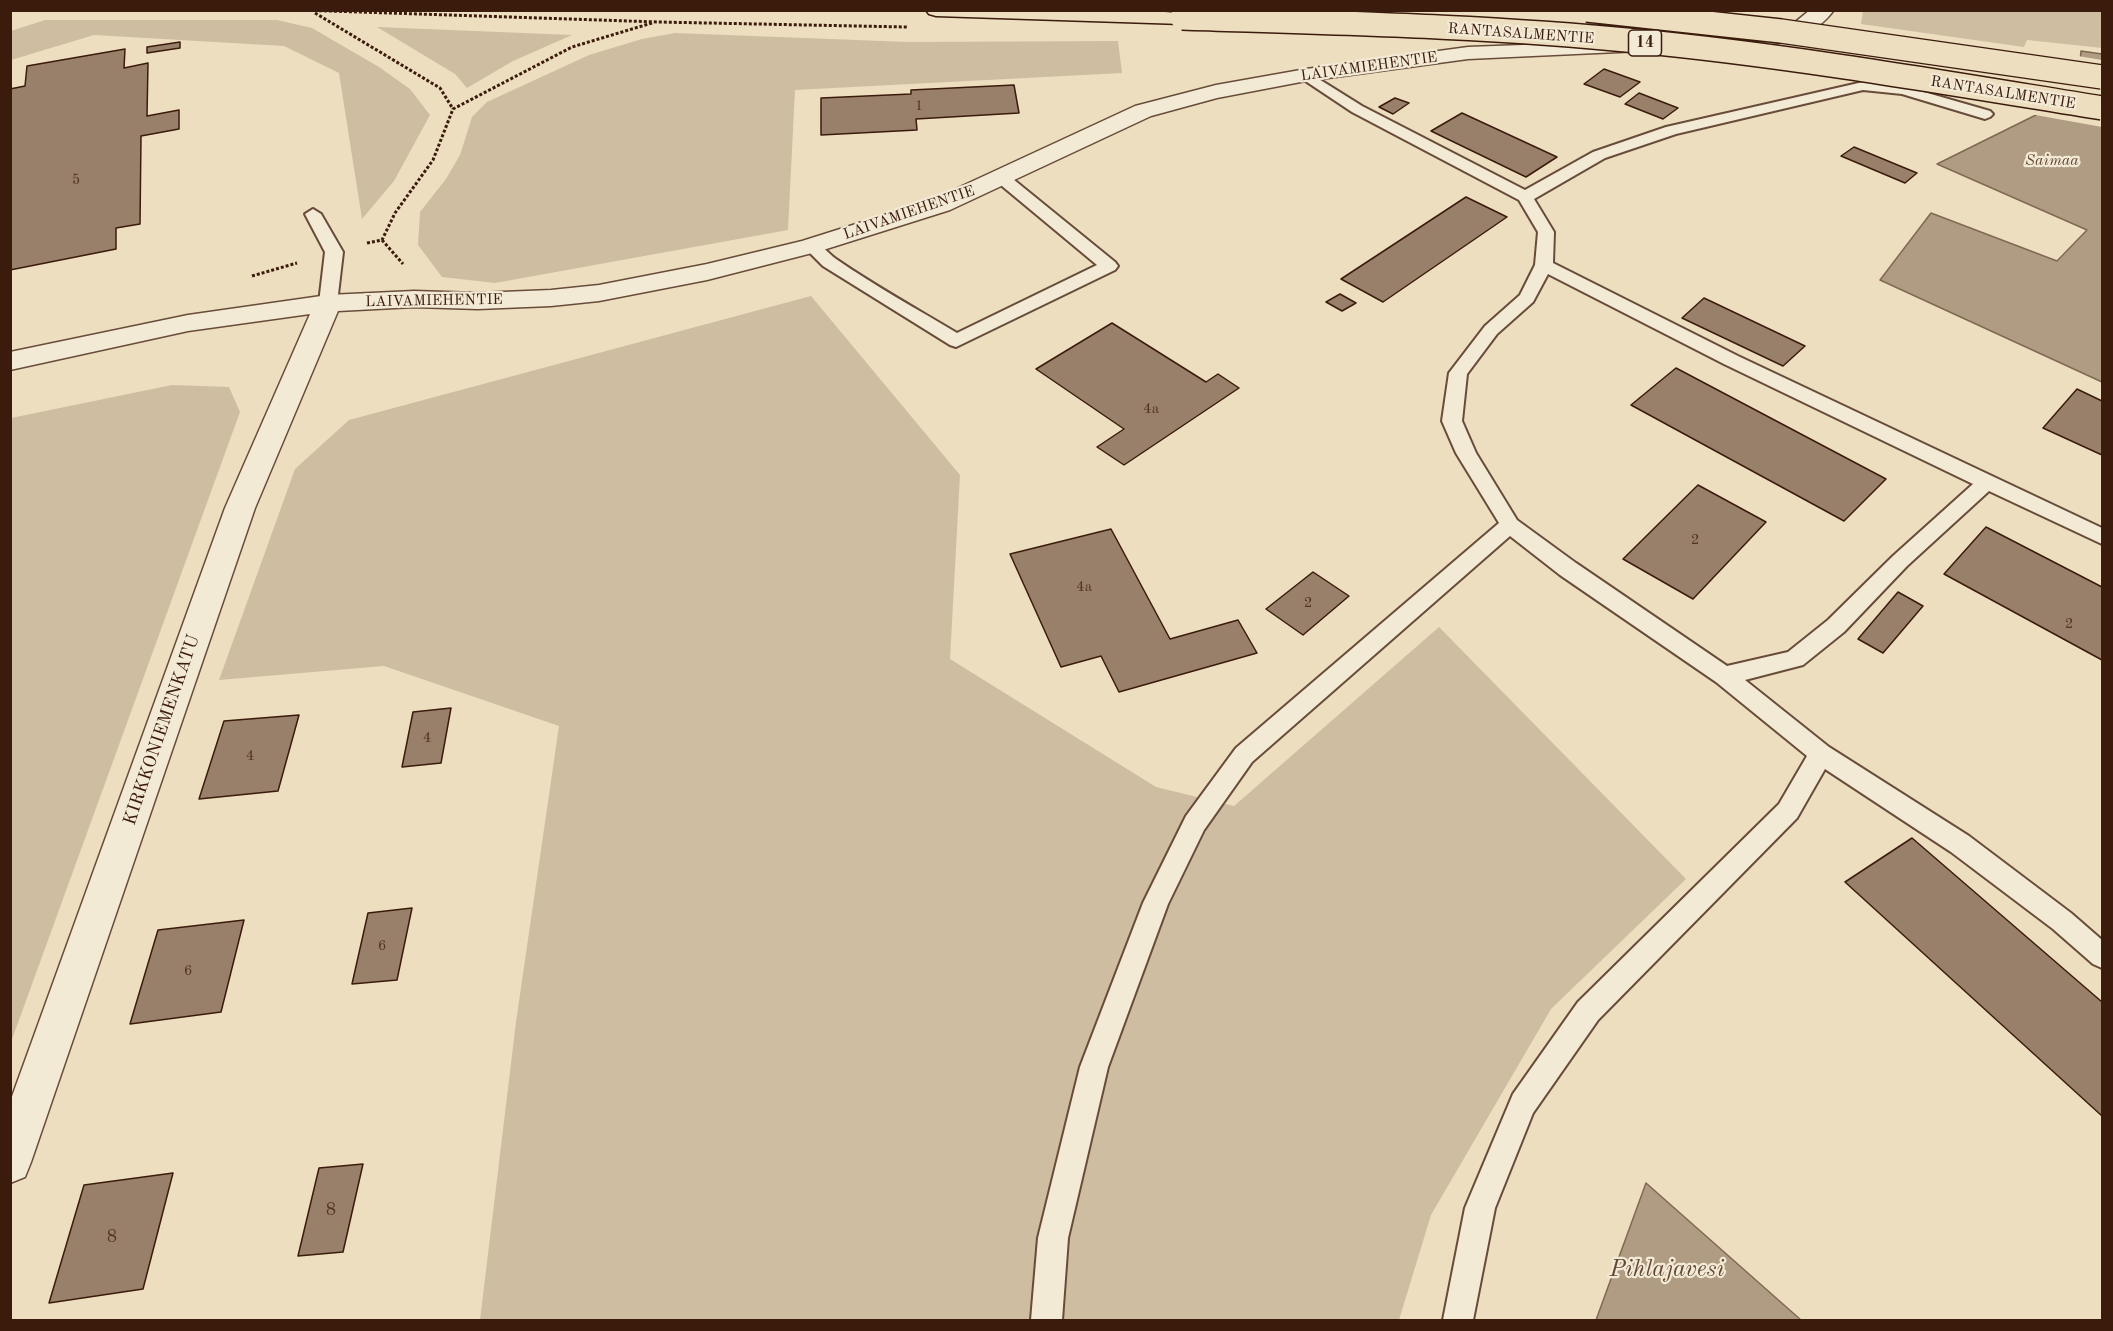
<!DOCTYPE html>
<html>
<head>
<meta charset="utf-8">
<style>
  body { margin:0 }
  #map { position:relative; width:2113px; height:1331px; overflow:hidden; background:#eddec0; font-family:"Old Standard TT",serif }
  canvas { display:block }
  .frame { position:absolute; inset:0; border:12px solid #3b1b0c; pointer-events:none }
</style>
</head>
<body>
<div id="map">
<canvas width="2113" height="1331"></canvas>
<div class="frame"></div>
</div>
<script>
const ctx = document.querySelector('canvas').getContext('2d');
ctx.lineJoin = 'round';
function fillPath(path, color) { ctx.fillStyle = color; ctx.fill(path, 'evenodd'); }
function stroke(path, color, width, dash) { ctx.strokeStyle = color; ctx.lineWidth = width; ctx.lineCap = dash ? 'butt' : 'round'; ctx.setLineDash(dash || []); ctx.stroke(path); }
function label(font, color, halo, rows, align = 'center') {
  ctx.font = font + ' "Old Standard TT",serif'; ctx.lineWidth = 4.5; ctx.setLineDash([]); ctx.textBaseline = 'middle'; ctx.strokeStyle = halo; ctx.fillStyle = color; for (const [text, x, y, turn = 0] of rows) {
    ctx.save(); ctx.translate(x, y); ctx.rotate((+turn || 0) * Math.PI / 180); ctx.textAlign = isNaN(turn) ? turn : align; if (halo) ctx.strokeText(text, 0, 0); ctx.fillText(text, 0, 0); ctx.restore();
  }
}
const green = new Path2D(`
  M1863,11H2102V48L2027,40L2024,47L1861,24Z
  M45,20H277L312,28L379,67L410,89L430,115L394,181L362,219L339,73L284,46L94,35L11,60V31Z
  M377,27L572,35L513,61L467,88L455,74Z
  M675,33L908,42L1118,41L1122,73L795,90L788,230L495,283L442,277L418,245L420,212L446,179L460,155L472,117L487,102L589,55L642,39Z
  M811,296L960,475L950,659L1156,787L1234,806L1439,627L1686,879L1551,1009L1431,1215L1399,1320H480L516,1022L559,726L384,666L219,680L295,469L349,420Z
  M172,385L229,387L240,412L11,1042V418Z`);
const water = new Path2D(`
  M2081,51L2102,54V382L1880,280L1931,213L2057,261L2087,230L1937,164L2048,109L2079,73Z
  M1646,1183L1801,1320H1596Z`);
const pier = new Path2D(`
  M2078,56L2102,60V127L2030,114L2046,107L2051,85L2077,71Z`);
const building = new Path2D(`
  M180,42V48L147,53V47Z
  M125,49L124,68L148,63L147,116L179,110V129L141,136L140,224L116,228V249L10,270V89L25,86L27,66Z
  M1604,69L1640,82L1620,97L1584,84Z
  M1014,85L1019,113L916,119L917,130L821,135V98L911,94V90Z
  M1639,93L1678,108L1663,119L1625,104Z
  M1395,98L1409,103L1393,114L1379,107Z
  M1462,113L1557,157L1526,177L1431,131Z
  M1854,147L1917,173L1905,183L1841,156Z
  M1466,197L1507,217L1383,302L1341,279Z
  M1340,294L1356,303L1342,311L1326,302Z
  M1704,298L1805,346L1783,366L1682,318Z
  M1112,323L1206,382L1218,374L1239,388L1124,465L1097,447L1124,429L1036,369Z
  M1676,368L1886,479L1844,521L1631,405Z
  M2077,389L2102,401V455L2043,428Z
  M1698,485L1766,522L1693,599L1623,559Z
  M1986,527L2102,587V660L1944,574Z
  M1111,529L1170,639L1238,620L1257,653L1119,692L1101,656L1061,667L1010,554Z
  M1313,572L1349,596L1303,635L1266,609Z
  M1898,592L1923,606L1883,653L1858,639Z
  M451,708L441,763L402,767L413,712Z
  M299,715L278,791L199,799L224,721Z
  M1912,838L2102,1002V1116L1845,882Z
  M412,908L397,980L352,984L368,913Z
  M244,920L221,1012L130,1024L158,930Z
  M363,1164L343,1252L298,1256L319,1168Z
  M173,1173L143,1289L49,1303L84,1185Z`);
const path = new Path2D(`
  M299,10L658,22L907,27
  M315,13L440,88L453,109
  M382,240L403,264
  M367,243L382,240L395,213L433,160L453,109L572,47L652,23
  M252,276L297,263`);
const lane = new Path2D(`
  M1306,71L1362,106L1525,190L1593,152L1666,127L1863,82L1903,86L1990,111L1993,114L1990,117L1985,119L1902,94L1863,90L1676,134L1605,158L1534,199L1554,232L1553,263L1738,356L2102,528V544L1989,491L1907,566L1844,632L1803,665L1745,680L1829,747L1969,836L2071,913L2102,940V968L2093,964L2053,929L1951,852L1825,769L1797,818L1598,1020L1533,1113L1495,1208L1473,1320H1443L1465,1208L1513,1094L1578,1002L1779,804L1807,756L1716,682L1560,575L1510,536L1252,762L1204,830L1168,904L1108,1067L1068,1238L1062,1320H1031L1038,1238L1080,1067L1143,903L1186,816L1236,748L1499,523L1456,453L1442,421L1449,373L1485,326L1520,295L1535,265L1538,232L1519,200L1352,112L1301,78L1299,75ZM1548,274L1724,364L1973,484L1893,556L1828,620L1788,652L1727,666L1576,563L1517,520L1476,453L1462,421L1467,374L1497,334L1533,302Z
  M1002,173L1008,175L1115,262L1118,266L1115,270L956,347L950,345L823,266L803,246L805,242C819,239 826,252 836,259C875,286 917,309 957,333L1097,265L996,181L994,178Z
  M313,209L321,214L343,252L337,303L334,307H322L319,303L325,252L305,214Z`);
const street = new Path2D(`
  M1810,10H1834C1827,20 1811,33 1801,37C1784,45 1707,53 1689,48L1685,44L1689,40L1732,37L1788,28Z
  M1633,41L1640,43L1644,47L1640,51L1468,59L1306,81L1217,98L1151,116L950,210L820,251L707,280L599,301L551,306L478,309L414,307L338,311L255,508L31,1162L25,1177L10,1183V1102L225,508L310,314L188,331L10,370V352L188,315L328,295L414,291L478,293L551,290L599,285L707,264L802,241L932,200L1135,106L1216,85L1306,69L1468,47Z`);
const highway = new Path2D(`
  M926,10H1141L1189,14L1192,18L1189,22L1182,24L936,16L929,14Z`);
const highwayBridge = new Path2D(`
  M1587,10L1781,31L2102,77
  M1182,18C1334,23 1486,26 1637,41C1793,56 1947,83 2102,108`);
const farNumbernames = [
  ["1",919,106],
  ["5",76,180]
];
const farStreetnames = [
  ["RANTASALMENTIE",1521,34,4],
  ["LAIVAMIEHENTIE",1369,67,-8],
  ["RANTASALMENTIE",2003,93,9],
  ["LAIVAMIEHENTIE",909,213,-19],
  ["LAIVAMIEHENTIE",434,301,-1]
];
const numberNames = [
  ["4a",1151,409],
  ["2",1695,540],
  ["4a",1084,587],
  ["2",1308,603],
  ["2",2069,624],
  ["4",427,738],
  ["4",250,756],
  ["6",382,946],
  ["6",188,971]
];
const shields = [
  [1645,43,33]
];
const shieldNames = [
  ["14",1645,43]
];
const farWaternames = [
  ["Saimaa",2052,161]
];
const streetNames = [
  ["KIRKKONIEMENKATU",162,730,-71]
];
const nearNumbernames = [
  ["8",331,1210],
  ["8",112,1237]
];
const nearWaternames = [
  ["Pihlajavesi",1667,1270]
];
fillPath(green, '#cfbda1');
fillPath(water, '#b09c83');
stroke(water, '#816853', 1.5);
fillPath(pier, '#eddec0');
fillPath(building, '#98806a');
stroke(building, '#3b1b0c', 1.5);
stroke(lane, '#684c39', 4);
stroke(street, '#684c39', 3);
stroke(highway, '#3b1b0c', 3);
stroke(path, '#3b1b0c', 3, [3, 2]);
fillPath(lane, '#f3ead6');
fillPath(street, '#f3ead6');
fillPath(highway, '#eddec0');
stroke(highwayBridge, '#3b1b0c', 26, []);
stroke(highwayBridge, '#eddec0', 23);
label('14px', '#523424', null, farNumbernames);
label('15px', '#3b1b0c', '#f3ead6', farStreetnames);
label('15px', '#523424', null, numberNames);
for (const [x, y, w] of shields) { const box = new Path2D(); box.roundRect(x - w / 2, y - 13, w, 26, 4.5); ctx.fillStyle = '#f3ead6'; ctx.fill(box); stroke(box, '#3b1b0c', 1.5); }
label('bold 16px', '#3b1b0c', null, shieldNames);
label('italic 16px', '#644836', '#f3ead6', farWaternames);
label('18px', '#3b1b0c', '#f3ead6', streetNames);
label('18px', '#523424', null, nearNumbernames);
label('italic 24px', '#644836', '#f3ead6', nearWaternames);
</script>
</body>
</html>
